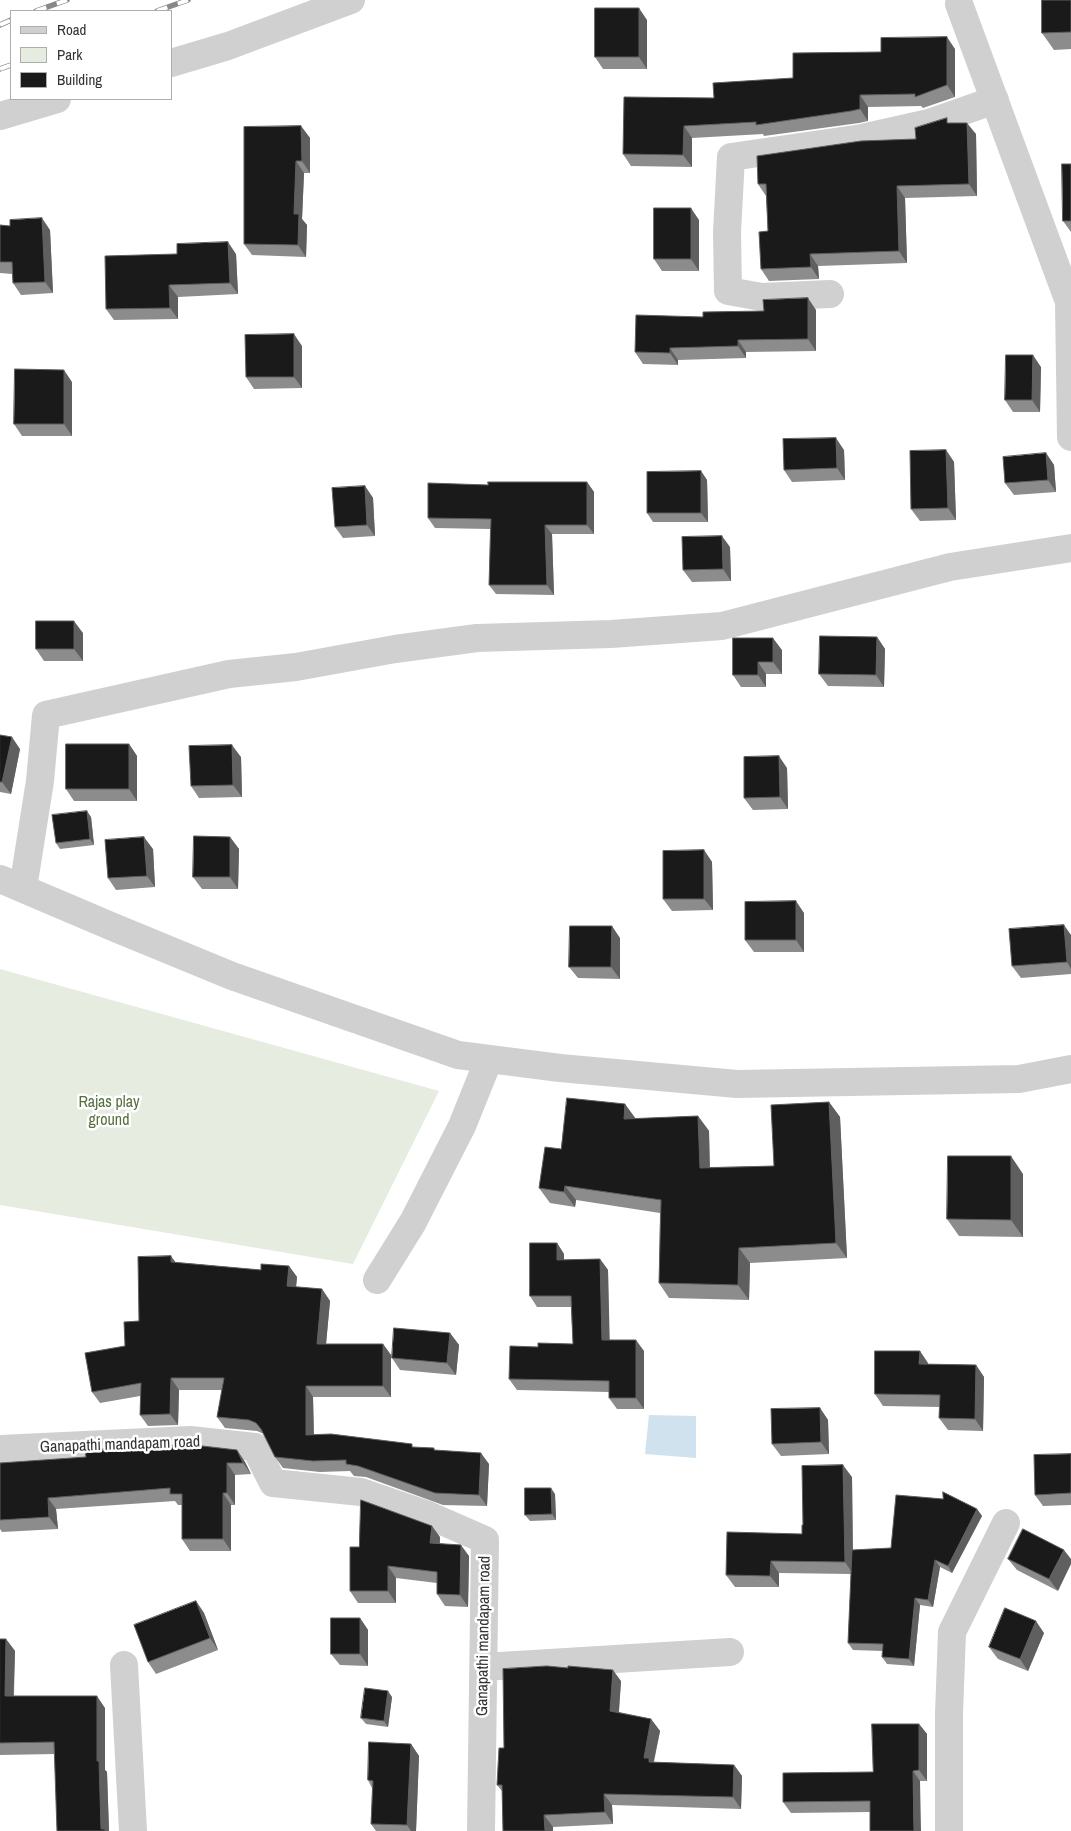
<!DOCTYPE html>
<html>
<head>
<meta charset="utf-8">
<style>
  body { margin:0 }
  #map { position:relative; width:1071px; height:1831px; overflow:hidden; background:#fff; font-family:"Archivo Narrow",sans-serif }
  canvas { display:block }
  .legend { position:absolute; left:10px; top:10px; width:162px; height:90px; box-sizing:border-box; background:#fff; border:1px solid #adadad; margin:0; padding:6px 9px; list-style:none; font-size:15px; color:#333 }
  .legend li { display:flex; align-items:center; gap:10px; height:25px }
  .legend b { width:25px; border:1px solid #adadad }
</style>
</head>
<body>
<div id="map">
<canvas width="1071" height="1831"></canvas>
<ul class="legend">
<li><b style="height:6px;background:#d0d0d0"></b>Road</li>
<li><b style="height:14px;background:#e6ecdf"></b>Park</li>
<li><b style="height:14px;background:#1a1a1a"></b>Building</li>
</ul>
</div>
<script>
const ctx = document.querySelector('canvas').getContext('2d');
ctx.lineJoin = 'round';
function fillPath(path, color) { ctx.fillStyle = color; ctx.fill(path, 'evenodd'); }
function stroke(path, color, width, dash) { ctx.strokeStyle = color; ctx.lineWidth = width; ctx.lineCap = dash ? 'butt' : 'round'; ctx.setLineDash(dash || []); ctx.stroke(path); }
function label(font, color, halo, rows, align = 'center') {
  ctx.font = font + ' "Archivo Narrow",sans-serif'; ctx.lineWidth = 5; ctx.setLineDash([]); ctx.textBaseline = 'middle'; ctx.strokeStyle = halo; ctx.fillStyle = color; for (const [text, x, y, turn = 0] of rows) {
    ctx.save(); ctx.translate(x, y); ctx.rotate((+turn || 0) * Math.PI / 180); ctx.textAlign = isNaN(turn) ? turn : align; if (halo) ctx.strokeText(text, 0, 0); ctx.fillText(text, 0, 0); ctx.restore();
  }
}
const green = new Path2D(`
  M0,969L439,1091L353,1264L0,1205Z`);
const water = new Path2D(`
  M649,1415L696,1416V1458L645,1454Z`);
const minor = new Path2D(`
  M959,4L1069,302L1071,437
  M171,63L228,46L351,0
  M0,116L57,99
  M830,294L762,297L728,291L727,232L731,157L862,138L929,123L995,100
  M0,879L113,927L232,976L458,1055L560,1068L737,1084L1019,1079L1071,1069
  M23,888L40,781L46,715L229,674L296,667L395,649L477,638L611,634L722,626L950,567L1071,548
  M377,1280L413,1222L462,1126L489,1059
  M0,1449L190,1440L255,1447L273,1483L361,1492L428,1515L485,1540L481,1831
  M124,1665L133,1831
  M484,1667L730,1652
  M949,1831V1714L952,1632L1006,1523`);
const rail = new Path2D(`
  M36,11L67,0
  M157,11L188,0
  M0,25L11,20
  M0,69L11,65`);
const wall = new Path2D(`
  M1071,0V49L1054,50L1042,33Z
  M647,20V69H603L595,57Z
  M955,49V97L923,108L921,106L868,107V121L859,123L764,136L763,134L692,138V167L631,166L623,154L714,98L793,78L881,52Z
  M951,123L976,134L977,196L905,198L907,263L818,266L819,279L769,281L761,269L768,231L766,196L758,184L916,139Z
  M301,126L310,138V173H304L302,219L307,225L306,257L252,255L244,244Z
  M1071,164V232L1063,221Z
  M699,220V271H662L654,259Z
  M0,225L50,230L53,293L21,295L13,283L12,274L0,273Z
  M236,254L238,294L178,297V319L114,320L106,309Z
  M816,310V351L746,352V358L678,360V365L643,364L635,352L703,317Z
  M302,346V388L254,389L246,377Z
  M1041,367L1040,412H1013L1005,400Z
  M72,382V436H22L14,424Z
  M844,450L845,480L792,482L784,470Z
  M946,450L954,462L956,520L920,521L911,509Z
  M1046,453L1054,465L1056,492L1014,495L1005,483Z
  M701,471L707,480L708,522H653L647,513Z
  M587,482L594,492V534H552L554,595L496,594L489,585L490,529L435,528L428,518L488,485Z
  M365,486L373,498L375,536L343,538L335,527Z
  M730,547L731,581L692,582L683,570Z
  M83,633V661H44L36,649Z
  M877,637L885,649L884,687L828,686L819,674Z
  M782,650V674H766V687H741L733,675Z
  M0,735L20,749L11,794L0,792Z
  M129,744L137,756V801H74L66,789Z
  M241,757L242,797L199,798L191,786Z
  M787,768L788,809L753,810L744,798Z
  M91,817L94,845L60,849L56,843Z
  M230,837L239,849L238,889H202L193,877Z
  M153,849L155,887L116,890L108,878Z
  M704,850L712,862L713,910L672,911L663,899Z
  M804,913V952H754L745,940Z
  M1071,935V974L1021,978L1012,966Z
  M620,938V979L578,978L569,967Z
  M829,1102L840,1117L847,1258L750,1263L749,1300L669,1298L659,1283L660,1213L576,1200L575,1207L550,1203L539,1188L561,1149L625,1104L635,1119L698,1116L709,1131L710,1167L774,1166Z
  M1023,1174V1237L959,1236L947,1219Z
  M557,1243L564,1254V1260L600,1259L608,1270L609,1340L644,1351V1409H617L609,1398V1392L517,1390L509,1379L538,1347L573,1344L571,1307H537L530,1296Z
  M175,1262L261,1270L289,1266L297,1277L296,1287L322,1289L330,1301L326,1344H383L391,1355V1397H313L314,1435L435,1450L489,1464L487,1506L443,1505L366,1477L354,1476L350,1471L320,1472L283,1468L275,1457L264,1434L257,1431L225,1428L217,1417L222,1390H179L178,1425L148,1426L140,1415V1396L100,1403L92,1392L125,1346Z
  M450,1333L459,1345L456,1375L400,1370L392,1358Z
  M928,1363V1364L976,1365L984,1377L983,1431L948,1430L939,1418L940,1407L883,1406L875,1394Z
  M820,1408L828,1420L829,1454L781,1456L772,1444Z
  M237,1450L245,1462L251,1474L235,1475V1505H231V1551H190L182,1539V1505H178L175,1501L56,1509L58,1529L2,1532L0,1529V1463Z
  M1071,1454V1505L1043,1506L1035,1495Z
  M852,1477L853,1550L891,1548L977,1509L982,1516L952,1573L940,1567L933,1607L920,1605L914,1666L887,1664L882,1657L883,1651L853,1650L848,1643L851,1574L779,1573V1587H735L726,1575L802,1534L803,1525Z
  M555,1494L556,1520L530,1521L525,1515Z
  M1023,1529L1058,1591L1017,1570L1008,1559Z
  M440,1537V1544L469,1556L468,1607L445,1606L437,1594V1583L396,1578V1603H358L350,1591L359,1547Z
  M196,1601L204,1613L218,1650L156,1674L148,1662Z
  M360,1618L368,1630V1666L340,1665L331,1654Z
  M1044,1633L1028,1671L998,1659L989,1647Z
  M0,1639H6L15,1651L14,1696L105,1708V1770L107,1772L109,1831H57L55,1754L0,1755Z
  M621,1681L619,1712L651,1719L660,1731L654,1762L734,1765L742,1776L741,1809L612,1805L613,1824L553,1827V1831H503L502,1791L497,1785L504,1748Z
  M392,1697L388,1727L366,1724L361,1718Z
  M919,1724L927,1734V1781H920L870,1812L791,1813L783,1802L873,1772Z
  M411,1744L419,1756L416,1831H376L371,1824L372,1788L368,1780Z`);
const shadedWall = new Path2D(`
  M639,8L647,20V69L639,57Z
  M947,37L955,49V97L947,85Z
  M860,95L868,107V121L860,109Z
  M967,123L976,134L977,196L969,184Z
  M301,126L310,138V173L302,161Z
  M684,126L692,138V167L683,155Z
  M296,161L304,173L302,219L307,225L306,257L298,245L294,214Z
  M897,186L905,198L907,263L899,251Z
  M691,208L699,220V271L691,259Z
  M42,218L50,230L53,293L45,282Z
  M228,242L236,254L238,294L230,283Z
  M810,254L818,266L819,279L811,267Z
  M169,285L178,297V319L170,308Z
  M808,298L816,310V351L808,339Z
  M294,334L302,346V388L294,377Z
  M738,340L746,352V358L738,346Z
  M670,348L678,360V365L670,353Z
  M1033,355L1041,367L1040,412L1032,400Z
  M64,370L72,382V436L64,424Z
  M836,438L844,450L845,480L837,468Z
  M946,450L954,462L956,520L948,508Z
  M1046,453L1054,465L1056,492L1048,480Z
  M701,471L707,480L708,522L701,513Z
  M587,482L594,492V534L587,525Z
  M365,486L373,498L375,536L367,525Z
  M545,525L552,534L554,595L547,585Z
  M722,536L730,547L731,581L723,569Z
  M74,621L83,633V661L74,649Z
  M877,637L885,649L884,687L876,675Z
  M773,638L782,650V674L773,662Z
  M758,662L766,674V687L758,675Z
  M12,737L20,749L11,794L2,782Z
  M129,744L137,756V801L129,789Z
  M232,745L241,757L242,797L233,785Z
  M779,756L787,768L788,809L780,797Z
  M87,811L91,817L94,845L90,839Z
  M144,837L153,849L155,887L147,876Z
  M230,837L239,849L238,889L230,877Z
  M704,850L712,862L713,910L704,899Z
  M796,901L804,913V952L796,940Z
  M1064,925L1071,935V969L1067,962Z
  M612,926L620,938V979L611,967Z
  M829,1102L840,1117L847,1258L836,1243Z
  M625,1104L636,1119H624Z
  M698,1116L709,1131L710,1183L700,1168Z
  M1011,1156L1023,1174V1237L1011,1220Z
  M565,1186L576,1200L575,1207L564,1192Z
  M557,1243L564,1254V1272L557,1260Z
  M739,1248L750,1263L749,1300L738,1285Z
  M171,1256L179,1267L171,1262Z
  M600,1259L608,1270L610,1351L602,1340Z
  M289,1266L297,1277L295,1297L287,1286Z
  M322,1289L330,1301L325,1355L317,1344Z
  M450,1333L459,1345L456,1375L447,1363Z
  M636,1340L644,1351V1409L636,1398Z
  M383,1344L391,1355V1397L383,1386Z
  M920,1351L928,1363V1376L919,1364Z
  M976,1365L984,1377L983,1431L975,1419Z
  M171,1378L179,1390L178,1425L170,1414Z
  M306,1386L313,1397L314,1446L306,1435Z
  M820,1408L828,1420L829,1454L821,1442Z
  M237,1450L245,1462L251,1474L243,1463Z
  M481,1453L489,1464L487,1506L479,1495Z
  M227,1463L235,1475V1505L227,1493Z
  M843,1465L852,1477L853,1574L845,1562Z
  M551,1488L555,1494L556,1520L552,1514Z
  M223,1493L231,1505V1551L223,1539Z
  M48,1498L56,1509L58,1529L49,1517Z
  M977,1509L982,1516L952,1573L948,1566Z
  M432,1526L440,1537L439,1555L430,1543Z
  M461,1545L469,1556L468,1607L460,1595Z
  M1064,1550L1071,1559V1564L1058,1591L1049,1579Z
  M935,1560L940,1567L933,1607L928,1600Z
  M771,1561L779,1573V1587L770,1576Z
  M388,1566L396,1578V1603L388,1591Z
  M915,1598L920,1605L914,1666L909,1659Z
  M196,1601L204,1613L218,1650L210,1638Z
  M360,1618L368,1630V1666L360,1654Z
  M1036,1621L1044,1633L1028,1671L1020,1659Z
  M6,1639L15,1651L13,1708L5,1696Z
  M613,1670L621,1681L618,1722L610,1711Z
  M388,1691L392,1697L388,1727L384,1721Z
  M97,1696L105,1708V1770L107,1772L109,1831H103L101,1829L97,1761Z
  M651,1719L660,1731L653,1764L657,1770L644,1758Z
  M919,1724L927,1734V1781L919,1770Z
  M411,1744L419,1756L416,1831H411L407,1825Z
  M734,1765L742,1776L741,1809L733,1797Z
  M913,1771L920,1781L921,1831H914Z
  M604,1794L612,1805L613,1824L605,1812Z
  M544,1815L553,1827V1831H545Z`);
const building = new Path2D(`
  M1042,0H1071V32L1042,33Z
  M595,8H639V57H595Z
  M947,37V85L915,97V94L860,95V109L851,111L756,125V122L684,126L683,155L623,154L624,97L714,98L713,83L793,78V53L881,52V38Z
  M947,118V123H967L969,184L897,186L899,251L810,254L811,267L761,269L759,232L768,231L766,184H758L757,156L861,141L916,139L915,128Z
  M301,126L302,161H296L294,214H299L298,245L244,244V127Z
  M1062,164H1071V221H1063Z
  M654,208H691V259H654Z
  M42,218L45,282L13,283L12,262H0V225L10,226V220Z
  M228,242L230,283L169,285L170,308L106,309L105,256L177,254V244Z
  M808,298V339L738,340V346L670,348V353L635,352L636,315L703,317V312L764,311L763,300Z
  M294,334V377H246L245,335Z
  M1006,355H1033L1032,400H1005Z
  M15,369L64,370V424H14Z
  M836,438L837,468L784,470L783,439Z
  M946,450L948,508L911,509L910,451Z
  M1046,453L1048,480L1005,483L1003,457Z
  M701,471V513H647V472Z
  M488,482H587V525H545L547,585H489L491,519L428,518V483L488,485Z
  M365,486L367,525L335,527L332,488Z
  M722,536L723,569L683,570L682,537Z
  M36,621H74V649H36Z
  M820,636L877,637L876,675L819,674Z
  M733,638H773V662H758V675H733Z
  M0,735L12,737L2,782H0Z
  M66,744H129V789H66Z
  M232,745L233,785L191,786L189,746Z
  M779,756L780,797L744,798V757Z
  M87,811L90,839L56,843L52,815Z
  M194,836L230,837V877H193Z
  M144,837L147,876L108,878L105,840Z
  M704,850V899H663V851Z
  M796,901V940H745V902Z
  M1064,925L1067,962L1012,966L1009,929Z
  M570,926H612L611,967H569Z
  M567,1098L625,1104L624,1119L698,1116L700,1168L774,1166L771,1105L829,1102L836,1243L739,1248L738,1285L659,1283L661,1200L565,1186L564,1192L539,1188L545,1147L561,1149Z
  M948,1156H1011V1220L947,1219Z
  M530,1243H557V1260L600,1259L602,1340H636V1398H609V1381L509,1379L510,1346L538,1347V1343L573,1344L571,1296H530Z
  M171,1256V1262L261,1270V1264L289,1266L287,1286L322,1289L317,1344H383V1386H306V1435L331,1434L412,1444V1447L434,1448V1450L481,1453L479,1495L435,1493L358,1466L346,1464V1460L313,1461L275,1457L261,1429L256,1423L249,1420L217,1417L224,1378H171L170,1414L140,1415L141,1383L92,1392L85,1353L125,1346L124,1322L139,1321L138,1257Z
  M394,1328L450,1333L447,1363L392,1358Z
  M875,1351H920L919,1364L976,1365L975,1419L939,1418L940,1395L875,1394Z
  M820,1408L821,1442L772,1444L771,1409Z
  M185,1444L237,1450L243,1463H227V1493H223V1539H182V1494H170V1488L48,1498L49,1517L0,1520V1463L86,1457L85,1450Z
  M1071,1454V1493L1035,1495L1034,1455Z
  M843,1465L845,1562L771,1561L770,1576L726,1575L727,1532L802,1534V1525H803L802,1466Z
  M525,1488H551L552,1514L525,1515Z
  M943,1492L977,1509L948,1566L935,1560L928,1600L915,1598L909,1659L882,1657L883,1644L848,1643L852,1550L891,1548L896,1495L943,1499Z
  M361,1500L432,1526L430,1543L461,1545L460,1595L437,1594V1572L388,1566V1591H350V1547H359Z
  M1023,1529L1064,1550L1049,1579L1008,1559Z
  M196,1601L210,1638L148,1662L134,1625Z
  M1005,1608L1036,1621L1020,1659L989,1647Z
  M331,1618H360V1654H331Z
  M0,1639H6L5,1696H97V1761H99L101,1829H105V1831H57L54,1742L0,1743Z
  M547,1666L568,1668V1666L613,1670L610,1711L651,1719L644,1758H649V1762L734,1765L733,1797L604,1794L605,1812L544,1815L545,1831H503L502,1785H497L499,1748H504L503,1669Z
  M365,1688L388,1691L384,1721L361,1718Z
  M872,1724H919V1770L913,1771L914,1831H870V1801L783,1802V1773L873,1772Z
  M369,1742L411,1744L407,1825L371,1824L373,1781L368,1780Z`);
const parkNames = [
  ["Rajas play",109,1103],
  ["ground",109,1121]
];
const streetNames = [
  ["Ganapathi mandapam road",120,1445,-2],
  ["Ganapathi mandapam road",484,1636,-89]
];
fillPath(green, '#e6ecdf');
fillPath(water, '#cfe2ee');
stroke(minor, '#d0d0d0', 28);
stroke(rail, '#888', 5.5);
stroke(rail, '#fff', 4, [11]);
fillPath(wall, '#8c8c8c');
fillPath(shadedWall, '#5f5f5f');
fillPath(building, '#1a1a1a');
stroke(building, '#5f5f5f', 1);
label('16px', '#56703f', '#fff', parkNames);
label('16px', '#333', '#fff', streetNames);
</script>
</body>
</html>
